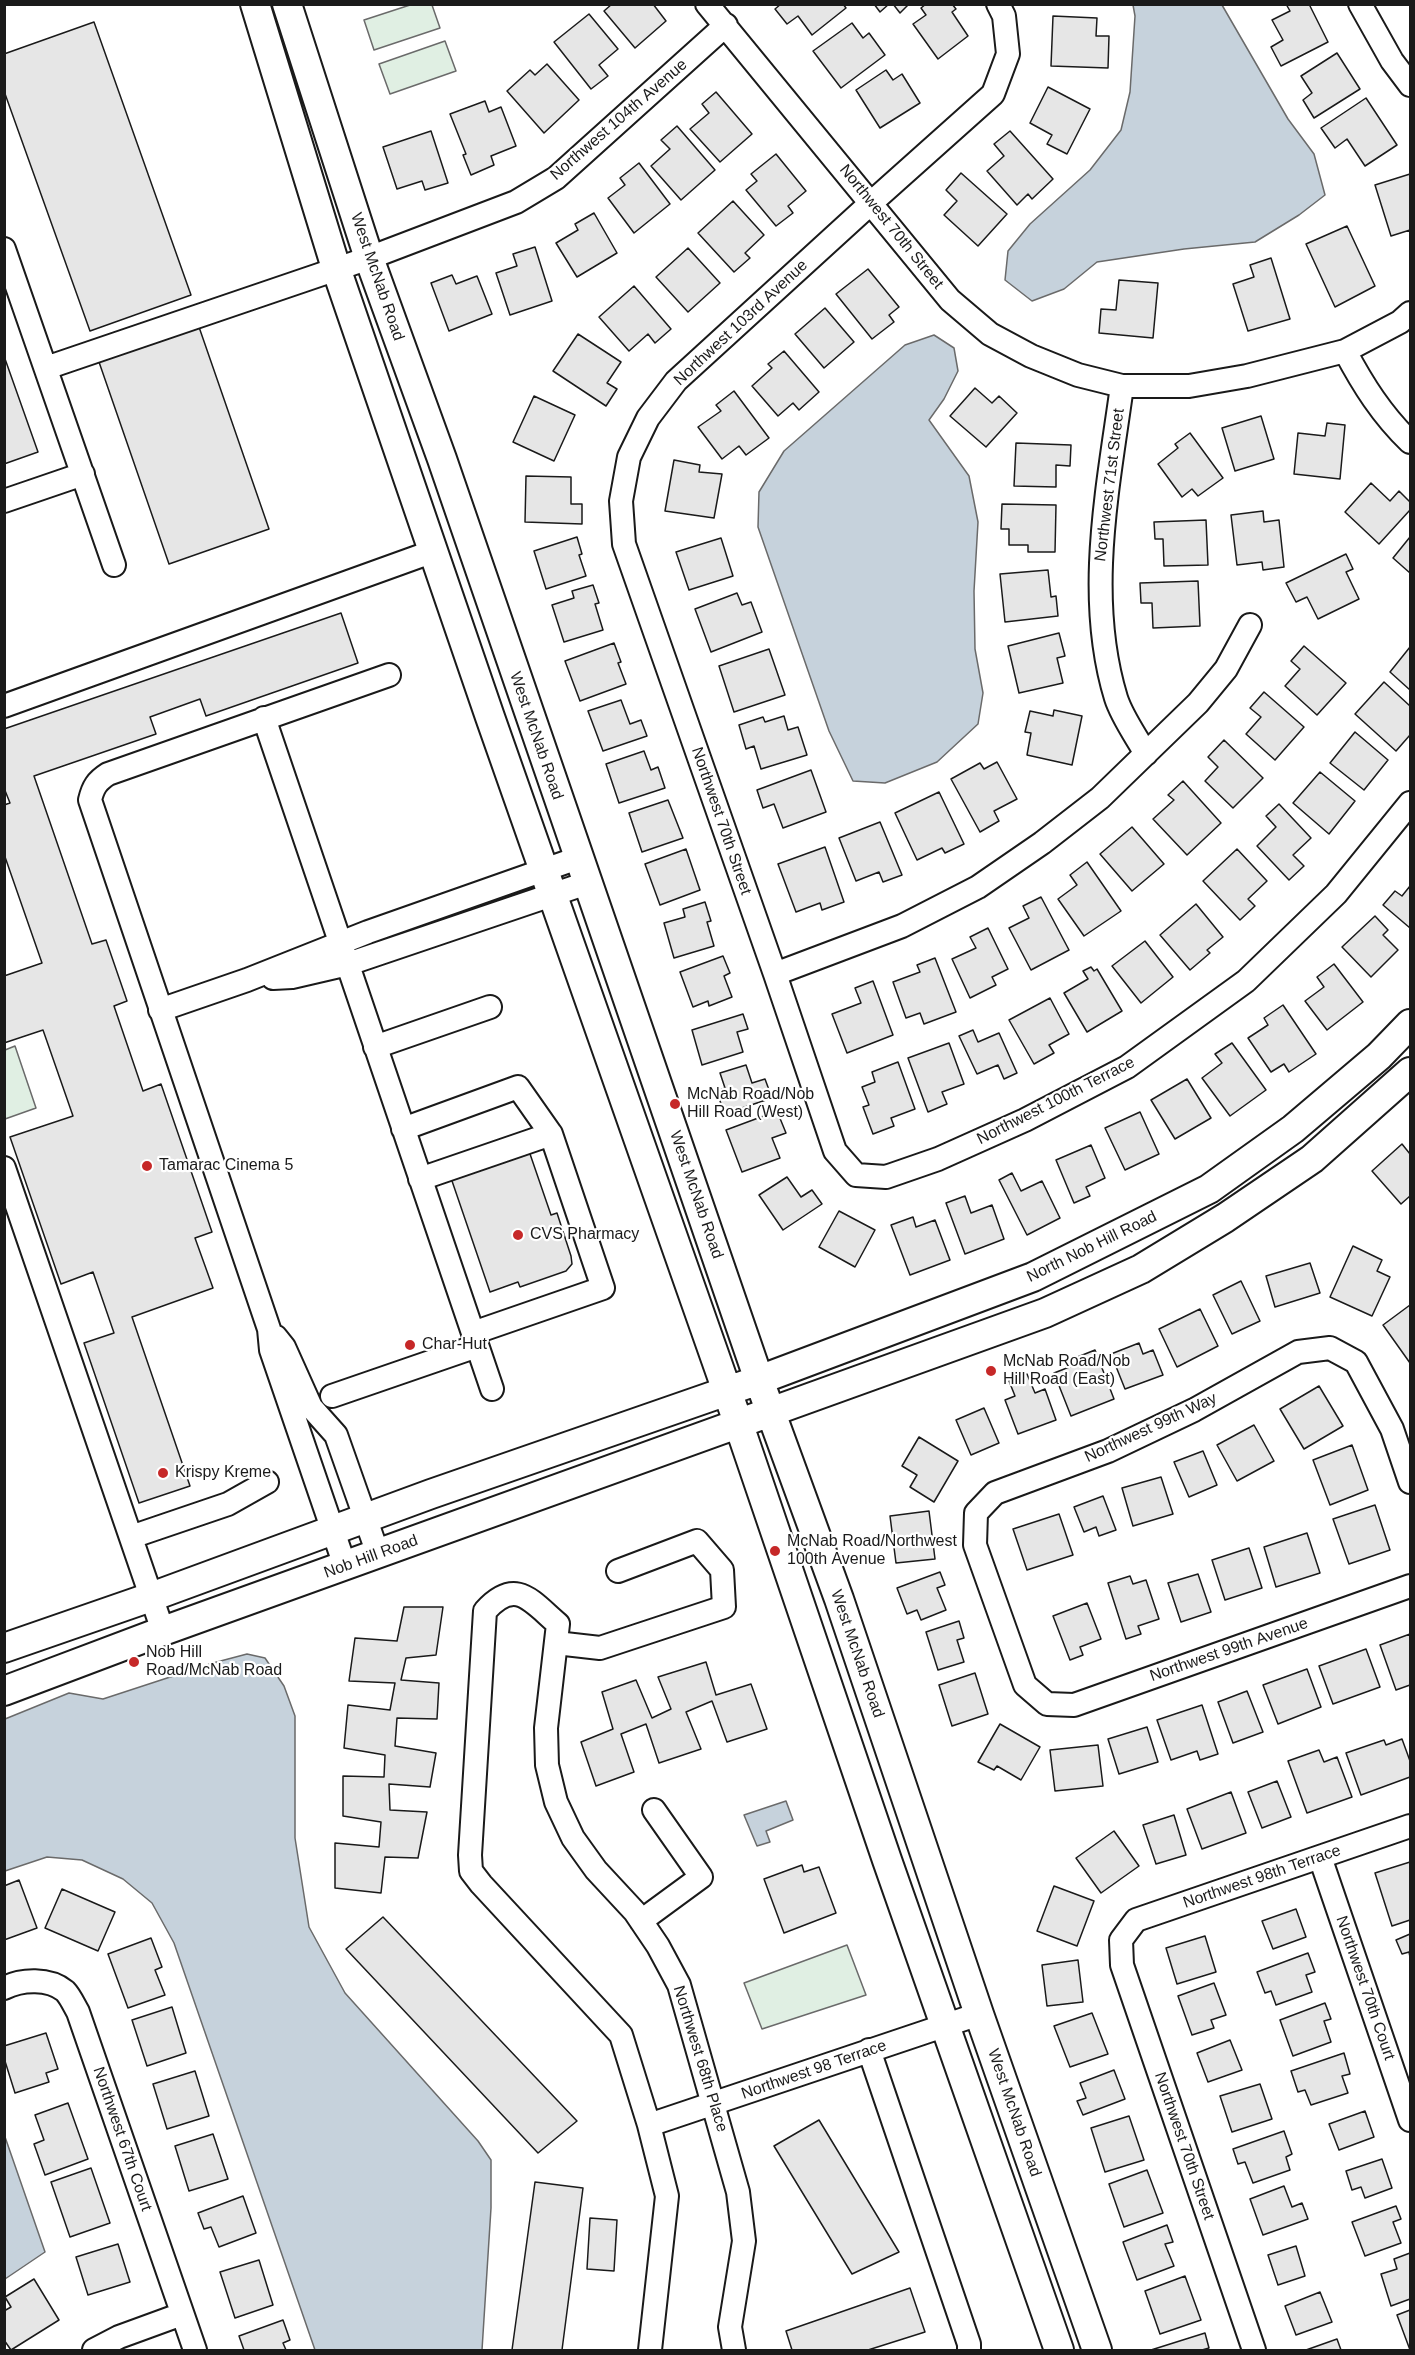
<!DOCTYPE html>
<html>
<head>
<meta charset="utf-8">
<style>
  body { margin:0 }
  #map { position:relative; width:1415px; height:2355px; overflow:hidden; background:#fff; font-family:Helvetica,sans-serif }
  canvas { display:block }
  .frame { position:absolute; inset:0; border:6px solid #1a1a1a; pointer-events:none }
</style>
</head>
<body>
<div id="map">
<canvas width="1415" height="2355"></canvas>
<div class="frame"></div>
</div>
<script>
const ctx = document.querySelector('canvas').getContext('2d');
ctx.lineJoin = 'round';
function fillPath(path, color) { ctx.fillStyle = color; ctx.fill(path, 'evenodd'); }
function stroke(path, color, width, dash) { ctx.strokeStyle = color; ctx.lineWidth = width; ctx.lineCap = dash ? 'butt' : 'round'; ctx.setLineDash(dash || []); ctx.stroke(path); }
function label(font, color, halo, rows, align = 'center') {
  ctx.font = font + ' Helvetica,sans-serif'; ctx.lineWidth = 4.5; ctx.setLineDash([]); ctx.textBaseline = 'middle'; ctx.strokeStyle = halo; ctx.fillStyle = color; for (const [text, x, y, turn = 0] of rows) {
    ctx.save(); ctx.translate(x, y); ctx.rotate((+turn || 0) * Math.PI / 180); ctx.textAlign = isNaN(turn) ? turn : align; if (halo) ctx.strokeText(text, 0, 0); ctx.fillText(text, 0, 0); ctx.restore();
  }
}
const green = new Path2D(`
  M410,5H432L440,28L374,50L364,20Z
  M445,41L456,71L390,94L379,64Z
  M15,1046L36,1108L5,1119V1050Z
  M847,1945L866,1995L762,2029L744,1983Z`);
const water = new Path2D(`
  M1133,5H1222L1288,119L1314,154L1325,195L1299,215L1255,242L1184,249L1097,262L1064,289L1032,301L1005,280L1008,251L1030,224L1090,170L1121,130L1130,92L1135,16Z
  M934,335L954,348L958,371L944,399L929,420L969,476L978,522L974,591L975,649L983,693L978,724L937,762L885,783L853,781L829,731L758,527L759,492L784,451L905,345Z
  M247,1654L265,1658L284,1686L295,1716V1838L309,1927L345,1993L478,2141L491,2160V2208L482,2350H315L174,1943L152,1903L123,1879L82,1860L47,1857L5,1871V1719L69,1693L103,1699L213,1663Z
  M786,1801L793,1820L766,1831L770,1842L757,1846L744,1815Z
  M4,2134L45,2252L5,2279H4Z`);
const building = new Path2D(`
  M612,4H653L666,21L635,48L604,11Z
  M781,4H843L846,8L812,35L798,16L787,24L775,9Z
  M874,4H889L880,12Z
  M893,4H909L900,13Z
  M926,4H952L956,9L952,12L968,36L938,59L913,24L926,15L921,8Z
  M1286,4H1309L1328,42L1281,66L1271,47L1283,40L1272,20L1290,11Z
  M589,14L618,49L599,65L608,76L591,89L554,42Z
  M1053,16L1097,18L1096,36H1109L1108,68L1051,66Z
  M94,22L191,295L90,331L4,91V54Z
  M852,23L863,38L869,33L885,55L841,88L813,51Z
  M1337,53L1360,89L1314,118L1303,100L1312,93L1301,76Z
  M547,64L579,100L544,133L507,91L530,70L535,75Z
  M886,70L893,80L902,74L920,103L880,128L856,90Z
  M1048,87L1090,109L1067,154L1047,144L1052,135L1030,123Z
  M716,92L752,134L720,162L690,129L709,113L702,104Z
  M1366,98L1397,145L1365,166L1347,139L1335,148L1321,128Z
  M485,101L489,112L501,107L516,146L491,156L494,165L471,175L463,155L466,154L450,114Z
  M677,126L715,170L681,200L651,166L670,149L661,140Z
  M431,131L448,183L425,190L422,181L397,189L383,147Z
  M1010,131L1053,179L1032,199L1028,194L1017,205L987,171L1004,156L994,144Z
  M776,154L806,191L788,206L793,213L776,226L746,190L757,181L751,174Z
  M639,163L670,204L634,233L608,198L625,185L620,178Z
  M961,173L1007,214L978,246L944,215L957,201L946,190Z
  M1410,174V232V230L1391,236L1375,185Z
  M733,201L764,235L745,253L750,258L734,272L698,233Z
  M594,213L617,253L577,277L556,243L578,230L575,224Z
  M1347,226L1375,286L1335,307L1306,244Z
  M535,247L552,301L510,315L496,273L517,266L513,254Z
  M688,248L720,283L688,312L656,277Z
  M1271,258L1290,319L1248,331L1233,284L1254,277L1250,265Z
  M868,269L899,307L889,315L894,322L872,339L836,294Z
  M452,275L456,284L477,276L492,314L449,331L431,283Z
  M1119,280L1158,283L1153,338L1099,333L1101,309L1116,310Z
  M634,286L671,329L655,343L648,334L629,351L599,317Z
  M825,308L854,342L824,368L795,334Z
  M199,327L269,529L169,564L99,362Z
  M578,334L621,362L607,383L617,389L606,406L553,371Z
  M784,351L819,392L799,410L793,403L778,416L752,386L772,368L768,364Z
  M4,356L38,452L4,464Z
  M975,388L992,403L999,396L1017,413L986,447L950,416Z
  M734,391L769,438L746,455L739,446L722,459L698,427L721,411L716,405Z
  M534,396L575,415L554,461L513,442Z
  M1261,416L1274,459L1235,471L1222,428Z
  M1327,423L1345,425L1340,479L1294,474L1298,433L1325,436Z
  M1190,433L1223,478L1198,496L1192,489L1182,497L1158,464L1178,448L1175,444Z
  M1016,443L1071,445L1070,466L1056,465V487L1014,486Z
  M674,460L700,465L699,472L722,474L714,518L665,511Z
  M526,476L571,477V504H582V524L525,522Z
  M1371,483L1390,501L1399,491L1410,502V510L1379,544L1345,512Z
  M1002,504L1056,505L1055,552H1028V545H1009V529H1001Z
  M1263,511L1264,522L1279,520L1284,567L1263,570L1262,562L1237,565L1231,515Z
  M1206,520L1208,565L1164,566L1163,539H1155L1154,522Z
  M577,537L582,554L579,555L586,576L546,589L534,551Z
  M1410,537V573L1393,558Z
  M721,538L733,576L689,590L676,552Z
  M1346,554L1353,569L1346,572L1359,599L1318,619L1307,597L1296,602L1286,583Z
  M1048,570L1051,597L1056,596L1058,616L1005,622L1000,574Z
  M1198,581L1200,626L1153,628L1152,603H1141L1140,583Z
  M593,585L599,603L595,604L603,630L564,642L552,605L574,598L572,591Z
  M737,593L742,605L751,602L762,632L711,652L695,609Z
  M341,613L358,663L206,716L200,699L150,717L156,734L34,776L92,944L106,940L127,1001L114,1006L143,1091L161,1084L212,1232L195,1238L213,1288L132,1317L190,1486L139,1503L84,1343L114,1333L93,1272L61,1284L10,1137L73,1116L43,1030L4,1043V976L42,963L4,854V805L10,803L4,788V729Z
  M1059,633L1065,656L1057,658L1063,683L1019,693L1008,646Z
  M614,643L621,662L618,663L626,684L580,701L565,661Z
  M1304,646L1346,683L1317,715L1285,686L1300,669L1291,661Z
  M1410,647V690L1390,672Z
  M769,649L785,695L734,712L719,666Z
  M1384,682L1410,706V735L1396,751L1355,714Z
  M1264,692L1304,727L1275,760L1246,734L1261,717L1250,708Z
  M621,700L630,724L641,720L647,736L603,751L588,711Z
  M1054,710L1082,716L1072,765L1027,755L1031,733L1025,732L1030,711L1053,716Z
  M784,716L788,730L798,727L807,755L761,769L754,746L746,749L739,725L763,717L765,722Z
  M1355,732L1388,760L1364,790L1330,763Z
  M1224,740L1263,778L1233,808L1205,781L1218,767L1208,757Z
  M644,751L651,770L658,767L665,788L619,803L606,764Z
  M997,762L1017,799L994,811L999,821L980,832L951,779L980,763L984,769Z
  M811,770L826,812L783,828L774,804L763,808L757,790Z
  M1320,772L1355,801L1329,834L1293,803Z
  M1183,781L1221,823L1187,855L1153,819L1174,800L1168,795Z
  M939,792L964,844L945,853L942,848L917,860L895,813Z
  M668,800L683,838L642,852L629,813Z
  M1279,804L1311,838L1293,855L1304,866L1289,880L1257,846L1276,827L1266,816Z
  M880,822L902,875L883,882L879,872L856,881L839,838Z
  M1132,827L1164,864L1132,891L1100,854Z
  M825,847L844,902L822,910L820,903L796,912L778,864Z
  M686,849L700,890L660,905L645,864Z
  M1237,849L1267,881L1248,899L1255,906L1240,920L1203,881Z
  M1087,862L1121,911L1084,936L1058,899L1077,885L1070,875Z
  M1410,886V928L1383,905L1395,891L1402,896Z
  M1041,897L1069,950L1031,970L1009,928L1029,918L1023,906Z
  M705,902L711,921L707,922L714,946L674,958L664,923L685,917L683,909Z
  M1196,904L1223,937L1207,950L1210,953L1190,970L1160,935Z
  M1375,916L1388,930L1383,935L1398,950L1371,977L1342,947Z
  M988,928L1008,969L992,977L996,985L970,998L952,959L976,948L970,937Z
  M1145,941L1173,977L1141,1003L1112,966Z
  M723,956L730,973L724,976L732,997L709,1006L708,1001L693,1007L680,972Z
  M935,958L956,1012L924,1024L920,1013L906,1018L893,982L920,972L917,965Z
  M1334,964L1363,1002L1327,1030L1305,1001L1324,987L1317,977Z
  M1091,967L1094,971L1097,969L1122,1011L1087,1032L1064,993L1088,979L1083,971Z
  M873,981L893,1035L847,1053L832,1014L861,1003L855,988Z
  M1050,998L1069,1034L1049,1045L1054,1053L1034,1064L1009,1020Z
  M1283,1005L1316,1054L1289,1072L1284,1064L1271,1072L1248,1038L1268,1025L1264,1018Z
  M743,1014L748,1029L737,1032L743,1052L702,1065L692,1030Z
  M973,1030L978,1042L999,1033L1017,1073L1004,1079L998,1065L977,1074L959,1036Z
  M949,1043L964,1084L942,1092L947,1104L928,1112L908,1058Z
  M1232,1043L1266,1090L1230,1116L1202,1078L1222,1063L1215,1054Z
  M898,1062L915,1109L891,1118L894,1126L873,1134L863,1107L869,1105L862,1087L875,1082L872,1072Z
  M746,1065L752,1083L765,1079L772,1098L724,1114L717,1091L725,1088L720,1073Z
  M1187,1079L1211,1118L1175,1139L1151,1100Z
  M777,1111L786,1133L772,1138L780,1158L742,1172L726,1130Z
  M1140,1112L1159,1154L1125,1170L1105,1128Z
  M1402,1144L1410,1154V1196L1401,1204L1372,1171Z
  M1091,1145L1105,1178L1086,1187L1090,1196L1074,1203L1056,1160Z
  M529,1151L551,1215L557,1213L571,1256L572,1264L566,1271L520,1287L518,1282L490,1292L451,1178Z
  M1012,1173L1021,1191L1042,1181L1060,1218L1027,1235L999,1180Z
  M787,1177L801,1197L812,1190L822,1204L783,1230L759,1195Z
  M965,1196L971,1213L992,1205L1004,1239L965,1254L946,1203Z
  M839,1211L875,1230L855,1267L819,1247Z
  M913,1217L916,1227L935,1220L950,1260L910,1275L891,1225Z
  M1353,1246L1382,1260L1377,1271L1390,1277L1372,1316L1330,1297Z
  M1310,1263L1320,1293L1275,1307L1266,1276Z
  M1241,1281L1260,1321L1232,1334L1213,1295Z
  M1410,1305V1363L1383,1325Z
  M1200,1309L1218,1346L1177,1367L1159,1329Z
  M1139,1343L1143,1354L1153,1350L1163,1375L1125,1389L1111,1354Z
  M1095,1350L1114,1399L1071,1416L1054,1373L1072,1366L1070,1360Z
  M1027,1374L1035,1393L1045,1389L1056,1420L1018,1434L1005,1400L1015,1396L1009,1381Z
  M1319,1386L1343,1426L1304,1449L1280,1409Z
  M984,1408L999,1443L971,1455L956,1420Z
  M1254,1425L1274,1461L1237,1481L1217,1445Z
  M919,1437L958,1461L934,1502L910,1487L917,1475L902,1466Z
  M1352,1445L1368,1490L1330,1505L1313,1460Z
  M1203,1451L1217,1485L1189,1497L1174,1462Z
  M1161,1477L1173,1514L1133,1526L1122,1488Z
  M1103,1496L1116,1530L1099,1536L1096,1527L1084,1532L1074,1507Z
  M1375,1505L1390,1550L1349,1564L1333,1519Z
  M929,1511L935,1559L896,1563L890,1516Z
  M1059,1514L1073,1555L1027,1570L1013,1529Z
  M1307,1533L1320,1573L1276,1587L1264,1547Z
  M1249,1548L1262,1588L1225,1600L1212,1560Z
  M940,1572L945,1585L937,1588L946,1610L921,1620L917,1610L907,1614L897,1588Z
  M1198,1574L1211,1612L1181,1622L1168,1583Z
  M1130,1576L1133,1584L1146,1580L1159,1619L1138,1626L1141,1634L1126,1639L1108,1583Z
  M1087,1603L1101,1639L1080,1647L1083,1655L1070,1660L1053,1616Z
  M404,1607H443L436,1655L406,1658L401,1680L439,1683L437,1719L397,1718L395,1746L436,1753L430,1787L389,1784L390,1810L427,1812L418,1858L385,1857L381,1893L335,1888V1843L379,1847L381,1822L343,1816V1776L384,1777L385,1755L344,1748L348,1705L390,1710L395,1683L349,1681L355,1638L397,1641Z
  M959,1621L964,1638L957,1640L964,1662L938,1670L926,1632Z
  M1410,1634V1685L1396,1690L1380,1645Z
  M1366,1649L1380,1687L1333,1704L1319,1666Z
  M706,1662L716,1695L751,1684L767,1729L727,1742L712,1701L686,1712L701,1749L659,1763L646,1724L621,1734L634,1772L596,1786L581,1742L613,1729L602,1692L636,1680L652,1718L671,1709L658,1677Z
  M1307,1669L1321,1707L1278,1724L1263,1685Z
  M975,1673L988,1714L952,1726L939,1685Z
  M1247,1691L1263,1732L1233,1743L1218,1702Z
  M1202,1705L1218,1754L1200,1760L1197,1751L1171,1760L1157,1720Z
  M1000,1724L1040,1747L1021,1780L997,1766L994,1770L978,1762Z
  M1147,1727L1158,1762L1119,1774L1108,1739Z
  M1402,1739L1410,1761V1777L1361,1795L1346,1753L1384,1740L1386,1745Z
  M1098,1745L1103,1786L1055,1791L1050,1750Z
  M1319,1750L1324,1762L1337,1757L1352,1797L1307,1813L1288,1761Z
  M1277,1781L1291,1817L1262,1828L1248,1792Z
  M1231,1792L1246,1833L1202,1849L1187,1809Z
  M1174,1815L1186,1855L1156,1864L1143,1825Z
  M1114,1831L1139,1866L1101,1893L1076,1858Z
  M1410,1862V1920L1392,1926L1375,1873Z
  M802,1865L804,1872L819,1867L836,1913L784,1933L764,1879Z
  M19,1880L37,1928L4,1940V1886Z
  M1054,1886L1094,1901L1077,1946L1037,1931Z
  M62,1889L115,1912L98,1951L45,1928Z
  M1296,1909L1306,1937L1273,1949L1262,1921Z
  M383,1917L577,2121L538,2153L346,1949Z
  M1410,1934V1957L1409,1952L1402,1954L1396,1940Z
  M1205,1936L1216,1972L1177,1984L1166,1948Z
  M151,1938L162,1967L155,1970L165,1995L128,2008L108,1954Z
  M1308,1953L1315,1972L1306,1975L1312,1992L1276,2005L1271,1991L1265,1993L1257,1972Z
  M1078,1960L1083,2002L1047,2006L1042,1965Z
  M1214,1983L1226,2015L1211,2020L1214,2028L1192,2035L1178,1996Z
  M1325,2003L1331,2019L1324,2021L1331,2042L1293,2056L1280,2020Z
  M172,2007L186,2053L147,2066L132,2020Z
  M1092,2013L1108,2054L1070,2067L1054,2026Z
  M46,2033L58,2069L46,2073L49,2082L15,2093L4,2058V2046Z
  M1230,2040L1242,2070L1208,2082L1197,2053Z
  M1344,2053L1350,2074L1342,2076L1348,2093L1311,2105L1305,2090L1298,2092L1291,2071Z
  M1114,2070L1125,2099L1083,2115L1077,2101L1086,2098L1080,2083Z
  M195,2071L209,2116L167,2129L153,2084Z
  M1260,2084L1272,2119L1232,2132L1220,2096Z
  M68,2103L88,2159L45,2175L34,2144L44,2140L35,2115Z
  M1365,2111L1374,2137L1339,2150L1329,2124Z
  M1129,2116L1144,2160L1105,2172L1091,2128Z
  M819,2120L899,2252L852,2274L774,2146Z
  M1284,2131L1292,2154L1286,2157L1290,2170L1253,2183L1245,2162L1238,2164L1233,2149Z
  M213,2134L228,2179L189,2191L175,2146Z
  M1382,2159L1392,2188L1365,2198L1361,2187L1352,2190L1346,2171Z
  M91,2168L110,2223L70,2237L51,2182Z
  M1147,2170L1163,2213L1124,2227L1109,2184Z
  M535,2182L583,2188L562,2350H512Z
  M1284,2186L1292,2207L1302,2203L1308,2219L1263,2235L1250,2199Z
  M243,2196L256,2233L219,2247L211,2227L204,2229L198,2213Z
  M1396,2206L1401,2219L1393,2222L1401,2243L1365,2256L1352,2222Z
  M590,2218L617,2220L614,2271L587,2269Z
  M1167,2225L1173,2242L1165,2244L1174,2266L1137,2280L1123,2242Z
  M118,2244L130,2282L88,2295L76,2257Z
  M1296,2246L1305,2276L1278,2285L1268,2255Z
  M1410,2253V2299L1391,2306L1381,2274L1397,2269L1394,2259Z
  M259,2260L273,2305L235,2318L220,2272Z
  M1185,2276L1201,2320L1160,2334L1145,2291Z
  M34,2279L59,2320L11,2350L4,2340V2311L11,2307L5,2297Z
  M910,2288L925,2332L868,2350H792L786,2331Z
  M1320,2292L1332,2322L1296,2335L1285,2306Z
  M1410,2310V2350L1397,2315Z
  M283,2320L290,2340L283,2343L286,2350H244L239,2336Z
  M1205,2333L1209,2348L1202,2350H1151Z
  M1337,2339L1341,2350H1306Z`);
const minor = new Path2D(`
  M707,4L950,300L990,334L1031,356L1078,375L1122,386H1189L1247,376L1345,351L1400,322L1410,313
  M998,4L1004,16L1008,54L993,94L871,203L676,381L648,418L629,457L621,501L624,544L775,974L835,1151L856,1175L886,1177L938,1159L1025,1120L1127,1067L1246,981L1336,894L1410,803
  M1360,4L1392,61L1410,85
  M4,249L114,565
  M1345,351C1363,385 1382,415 1410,442
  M46,368L369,258L516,202L556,178L726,25
  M1122,386C1108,488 1085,597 1116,698C1122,717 1136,736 1146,754
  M4,501L83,474
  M4,706L434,551
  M264,718L492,1389
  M775,974L902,926L978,887L1042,843L1100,798L1198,703L1226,669L1250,625
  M273,978L292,977L348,964L587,883
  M160,1010L247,980L368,932L578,858
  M375,1047L490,1007
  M403,1129L518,1087L551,1134L603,1288L473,1333
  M4,1168L163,1631
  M420,1179L551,1134
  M276,1337L284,1347L311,1407L336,1435L378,1554
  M332,1396L477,1346
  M1410,1482L1392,1429L1356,1362L1330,1348L1298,1352L1194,1410L1108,1451L995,1493L976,1513L975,1545L1025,1685L1047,1704L1074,1705L1410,1586
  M131,1537L228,1504L267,1482
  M345,1566L271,1350L269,1329L90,800C93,787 97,781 108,774L389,675
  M556,1643L600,1648L724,1607L722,1570L697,1541L618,1571
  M1320,1857L1410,2120
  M641,1921L701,1877L654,1810
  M4,1988C22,1979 49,1978 65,1991C70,1996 74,2005 78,2012L195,2350
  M869,2050L969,2344V2350
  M649,2125L979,2014
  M94,2350L119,2337L182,2314
  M650,2350L667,2196L649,2125L621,2035L481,1884L471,1871L470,1855L485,1611C516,1577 531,1601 558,1624L546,1728L547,1765L556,1802L573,1838L596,1870L635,1912L658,1946L679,1985L738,2192L744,2241L730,2327L734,2350
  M1254,2350L1122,1965L1121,1940L1136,1920L1410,1826`);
const major = new Path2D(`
  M255,4L336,268L490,717L739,1425L887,1860L1059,2350
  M287,4L369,258L442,459L759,1380L839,1599L979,2014L1097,2350
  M4,1648L151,1597L431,1494L759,1380L1033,1277L1209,1189L1293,1129L1379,1056L1410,1024
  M4,1691L163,1631L1045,1313L1141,1269L1225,1218L1312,1159L1410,1072`);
const markers = [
  [675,1104,6,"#c62828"],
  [147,1166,6,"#c62828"],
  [518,1235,6,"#c62828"],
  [410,1345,6,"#c62828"],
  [991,1371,6,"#c62828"],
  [163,1473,6,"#c62828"],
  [775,1551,6,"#c62828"],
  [134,1662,6,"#c62828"]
];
const streetNames = [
  ["Northwest 104th Avenue",619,120,-41],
  ["Northwest 70th Street",891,227,51],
  ["West McNab Road",377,277,71],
  ["Northwest 103rd Avenue",741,323,-43],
  ["Northwest 71st Street",1110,485,-83],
  ["West McNab Road",536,736,71],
  ["Northwest 70th Street",721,821,71],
  ["Northwest 100th Terrace",1056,1101,-27],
  ["West McNab Road",696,1195,71],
  ["North Nob Hill Road",1092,1247,-26],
  ["Northwest 99th Way",1151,1428,-25],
  ["Nob Hill Road",371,1557,-20],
  ["Northwest 99th Avenue",1229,1650,-19],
  ["West McNab Road",857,1654,71],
  ["Northwest 98th Terrace",1262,1877,-19],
  ["Northwest 70th Court",1365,1988,71],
  ["Northwest 68th Place",700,2059,73],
  ["Northwest 98 Terrace",814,2070,-19],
  ["West McNab Road",1014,2113,71],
  ["Northwest 67th Court",122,2139,71],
  ["Northwest 70th Street",1184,2146,71]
];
const poiNames = [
  ["McNab Road/Nob",687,1095],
  ["Hill Road (West)",687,1113],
  ["Tamarac Cinema 5",159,1166],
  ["CVS Pharmacy",530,1235],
  ["Char-Hut",422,1345],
  ["McNab Road/Nob",1003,1362],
  ["Hill Road (East)",1003,1380],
  ["Krispy Kreme",175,1473],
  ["McNab Road/Northwest",787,1542],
  ["100th Avenue",787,1560],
  ["Nob Hill",146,1653],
  ["Road/McNab Road",146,1671]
];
fillPath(green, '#e0efe3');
stroke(green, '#6a6a6a', 1.5);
fillPath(water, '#c6d2dc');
stroke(water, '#6a6a6a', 1.5);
fillPath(building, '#e6e6e6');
stroke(building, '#1a1a1a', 1.5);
stroke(minor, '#1a1a1a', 26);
stroke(major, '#1a1a1a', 32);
stroke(minor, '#fff', 22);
stroke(major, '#fff', 28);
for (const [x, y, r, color] of markers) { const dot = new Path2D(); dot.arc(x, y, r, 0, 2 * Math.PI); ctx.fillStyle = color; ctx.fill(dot); stroke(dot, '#fff', 2); }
label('16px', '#1a1a1a', '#fff', streetNames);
label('16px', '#1a1a1a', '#fff', poiNames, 'left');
</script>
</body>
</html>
